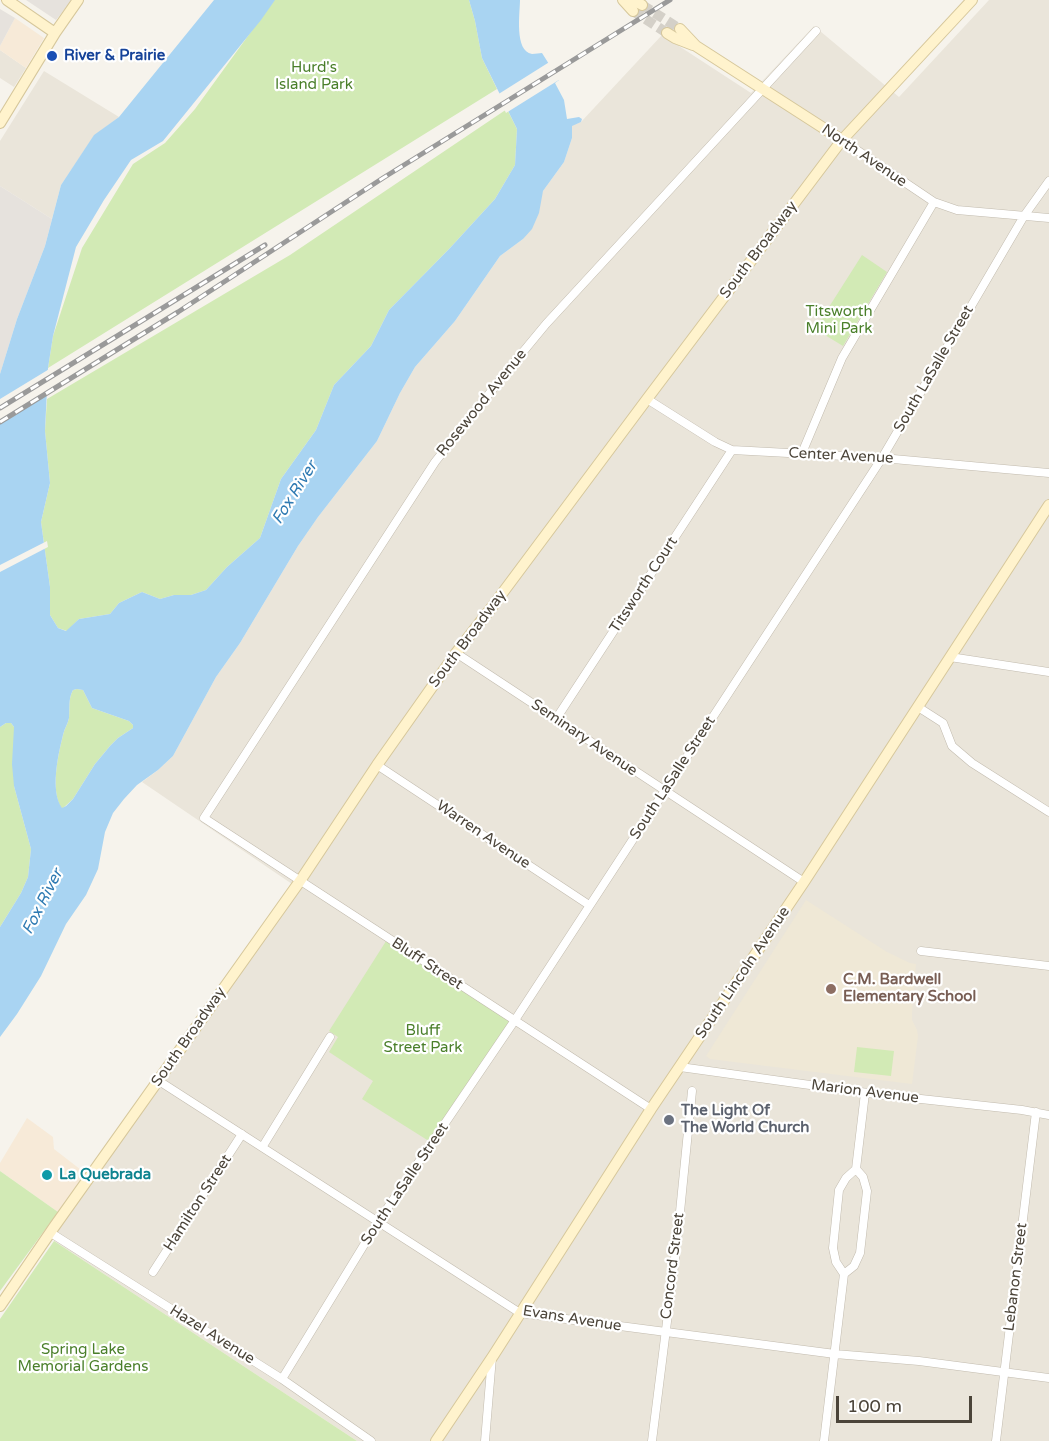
<!DOCTYPE html>
<html>
<head>
<meta charset="utf-8">
<style>
  body { margin:0 }
  #map { position:relative; width:1049px; height:1441px; overflow:hidden; background:#f6f3ec; font-family:"Varela Round",sans-serif }
  canvas { display:block }
  .scale { position:absolute; left:836px; top:1396px; width:136px; height:27px; box-sizing:border-box; border:3px solid #4b4439; border-top:0; padding-left:8px; font-size:18px; line-height:21px; white-space:nowrap; color:#4b4439; -webkit-text-stroke:4px #fff; paint-order:stroke }
</style>
</head>
<body>
<div id="map">
<canvas width="1049" height="1441"></canvas>
<div class="scale">100 m</div>
</div>
<script>
const ctx = document.querySelector('canvas').getContext('2d');
ctx.lineJoin = 'round';
function fillPath(path, color) { ctx.fillStyle = color; ctx.fill(path, 'evenodd'); }
function stroke(path, color, width, dash) { ctx.strokeStyle = color; ctx.lineWidth = width; ctx.lineCap = dash ? 'butt' : 'round'; ctx.setLineDash(dash || []); ctx.stroke(path); }
function label(font, color, halo, rows, align = 'center') {
  ctx.font = font + ' "Varela Round",sans-serif'; ctx.lineWidth = 4.5; ctx.setLineDash([]); ctx.textBaseline = 'middle'; ctx.strokeStyle = halo; ctx.fillStyle = color; for (const [text, x, y, turn = 0] of rows) {
    ctx.save(); ctx.translate(x, y); ctx.rotate((+turn || 0) * Math.PI / 180); ctx.textAlign = isNaN(turn) ? turn : align; if (halo) ctx.strokeText(text, 0, 0); ctx.fillText(text, 0, 0); ctx.restore();
  }
}
const residential = new Path2D(`
  M989,0H1049V1441H357L54,1241V1219L292,884L142,782L158,770L173,756L216,677L240,643L298,546L318,517L377,441L400,393L415,367L455,321L500,256L523,239L543,191L564,162L572,138V125L581,122L662,35L751,93L814,26L899,97Z
  M0,50L26,68L14,87L0,78Z
  M44,71L119,117L94,136L61,185L52,219L0,186V141Z`);
const commercial = new Path2D(`
  M15,18L44,38L26,68L0,50V46Z
  M27,1118L53,1137L54,1149L85,1173L58,1212L0,1171V1163Z`);
const industrial = new Path2D(`
  M26,0H72L56,20Z
  M0,9L15,18L0,46Z
  M0,186L52,219L45,246L17,319L0,374Z`);
const education = new Path2D(`
  M806,900L887,952L910,963L916,964L912,1013V1020L917,1030L918,1036L912,1084L710,1059L706,1056Z`);
const green = new Path2D(`
  M274,0H469L475,21L482,58L497,89L48,368L53,336L82,248L133,164L165,143L195,109Z
  M507,109L517,129L515,165L495,199L450,248L389,310L371,346L334,385L316,430L281,479L260,538L227,567L206,590L191,595H174L160,599L142,592L119,603L110,614L79,619L67,631L58,628L50,615V587L41,522L50,483L45,431L47,399L290,255Z
  M862,255L887,272L843,346L815,329Z
  M77,689L83,690L92,708L129,721L133,725V728L118,738L110,746L95,764L73,799L62,809C50,791 58,755 63,735C64,729 68,724 69,718C70,708 68,699 73,690Z
  M6,723H11L14,727V786L31,849L28,877L21,893L0,927V727Z
  M388,938L515,1020L432,1143L362,1099L373,1081L329,1052L338,1037L329,1031Z
  M857,1047L894,1051L891,1076L854,1072Z
  M0,1171L58,1212L0,1291Z
  M54,1241L357,1441H0V1319Z`);
const water = new Path2D(`
  M214,0H275L261,20L163,141L131,160L104,200L76,247L53,336L48,368L45,431L50,483L41,522L50,587V615L58,628L66,631L79,619L110,614L119,603L142,592L160,599L174,595H191L206,590L227,567L260,538L281,479L316,430L334,385L371,346L389,310L450,248L495,199L515,165L517,129L482,58L475,21L469,0H520C520,13 514,51 532,54C536,54 539,53 542,53L559,80L555,83L564,100L567,119L579,117L582,119L581,122L572,126V138L564,162L543,191L539,213L532,229L523,239L500,256L455,321L415,367L400,393L377,441L318,517L298,546L240,643L216,677L173,756L158,770L137,785L124,799L113,813L105,832L98,869L86,895L66,924L41,976L17,1014L0,1037V927L21,893L28,877L31,849L14,786L12,764L14,727L11,723H6L0,727V374L17,319L45,246L61,185L94,135L119,117ZM77,689L83,690L92,708L129,721L133,725V728L118,738L110,746L95,764L73,799L66,806L62,808C50,791 58,755 63,735C64,729 68,724 69,718C70,708 68,699 73,690Z`);
const pier = new Path2D(`
  M551,61L562,78L506,113L497,95Z
  M51,368L50,391L0,423V399Z
  M47,541L48,547L0,572V565Z`);
const secondaryTunnel = new Path2D(`
  M642,5L680,29
  M633,11L667,33`);
const street = new Path2D(`
  M842,140L934,202L957,210L1049,218
  M647,399L715,442L732,450L882,458L1049,473
  M802,453L842,358L934,202
  M456,653L804,882
  M950,657L1049,672
  M918,707L943,723L952,746L972,763L1049,812
  M556,719L732,450
  M377,765L589,905
  M921,951L1049,966
  M680,1067L875,1094L1022,1110L1049,1115
  M159,1081L520,1313L835,1354L919,1361L1049,1378
  M651,1109L204,818L435,462L508,370L546,324L816,31
  M263,1146L330,1037
  M51,1233L282,1379L371,1441
  M153,1272L242,1134
  M844,1274L854,1266L860,1253L867,1191L863,1177L856,1169
  M282,1379L378,1222L515,1020L882,458L1024,216L1049,181
  M485,1441L492,1357
  M652,1441L677,1242L692,1091
  M824,1441L844,1274L836,1262L833,1248L839,1190L846,1178L856,1169L865,1093
  M996,1441L1036,1112`);
const secondary = new Path2D(`
  M7,0L55,33
  M623,0L633,11
  M633,0L642,5
  M680,29L696,46L842,140
  M667,33L675,38L693,45
  M0,123L55,33L78,0
  M0,1306L54,1227L300,881L377,765L456,653L492,607L647,399L842,140L972,0
  M436,1441L493,1356L651,1109L804,882L1049,505`);
const rail = new Path2D(`
  M0,408L265,245
  M0,422L178,312L383,178L670,0`);
const markers = [
  [52,56,6,"#1a4fb4"],
  [831,989,6,"#8d6e63"],
  [669,1120,6,"#6b7280"],
  [47,1175,6,"#0f9aa8"]
];
const transitNames = [
  ["River & Prairie",64,56]
];
const parkNames = [
  ["Hurd's",314,68],
  ["Island Park",314,85],
  ["Titsworth",839,312],
  ["Mini Park",839,329],
  ["Bluff",423,1031],
  ["Street Park",423,1048],
  ["Spring Lake",83,1350],
  ["Memorial Gardens",83,1367]
];
const streetNames = [
  ["North Avenue",864,156,34],
  ["South Broadway",759,250,-53],
  ["South LaSalle Street",934,369,-60],
  ["Rosewood Avenue",482,403,-51],
  ["Center Avenue",841,456,3],
  ["Titsworth Court",644,585,-57],
  ["South Broadway",468,639,-53],
  ["Seminary Avenue",584,738,34],
  ["South LaSalle Street",673,778,-57],
  ["Warren Avenue",483,835,34],
  ["Bluff Street",427,964,33],
  ["South Lincoln Avenue",743,973,-56],
  ["South Broadway",189,1037,-55],
  ["Marion Avenue",865,1092,7],
  ["South LaSalle Street",405,1184,-56],
  ["Hamilton Street",198,1203,-57],
  ["Concord Street",673,1266,-83],
  ["Lebanon Street",1016,1277,-83],
  ["Evans Avenue",572,1319,9],
  ["Hazel Avenue",212,1335,32]
];
const educationNames = [
  ["C.M. Bardwell",843,980],
  ["Elementary School",843,997]
];
const worshipNames = [
  ["The Light Of",681,1111],
  ["The World Church",681,1128]
];
const cultureNames = [
  ["La Quebrada",59,1175]
];
const waterNames = [
  ["Fox River",295,493,-58],
  ["Fox River",43,902,-63]
];
fillPath(residential, '#eae5da');
fillPath(commercial, '#f7ead8');
fillPath(industrial, '#e6e2dd');
fillPath(education, '#efe8d6');
fillPath(green, '#d2eab5');
fillPath(water, '#a9d4f2');
fillPath(pier, '#f6f3ec');
stroke(secondaryTunnel, '#d4d0c8', 10, [10, 5]);
stroke(street, '#c2bbae', 9);
stroke(secondary, '#d6c79b', 12);
stroke(street, '#fff', 8);
stroke(secondary, '#fff3cd', 10);
stroke(rail, '#9a9a9a', 5);
stroke(rail, '#fff', 3, [9]);
for (const [x, y, r, color] of markers) { const dot = new Path2D(); dot.arc(x, y, r, 0, 2 * Math.PI); ctx.fillStyle = color; ctx.fill(dot); stroke(dot, '#fff', 2); }
label('bold 15px', '#164399', '#fff', transitNames, 'left');
label('15px', '#4a7f2a', '#fff', parkNames);
label('15px', '#4b4439', '#fff', streetNames);
label('bold 15px', '#785e54', '#fff', educationNames, 'left');
label('bold 15px', '#5b616d', '#fff', worshipNames, 'left');
label('bold 15px', '#0d838f', '#fff', cultureNames, 'left');
label('italic 16px', '#2e7ab2', '#fff', waterNames);
</script>
</body>
</html>
